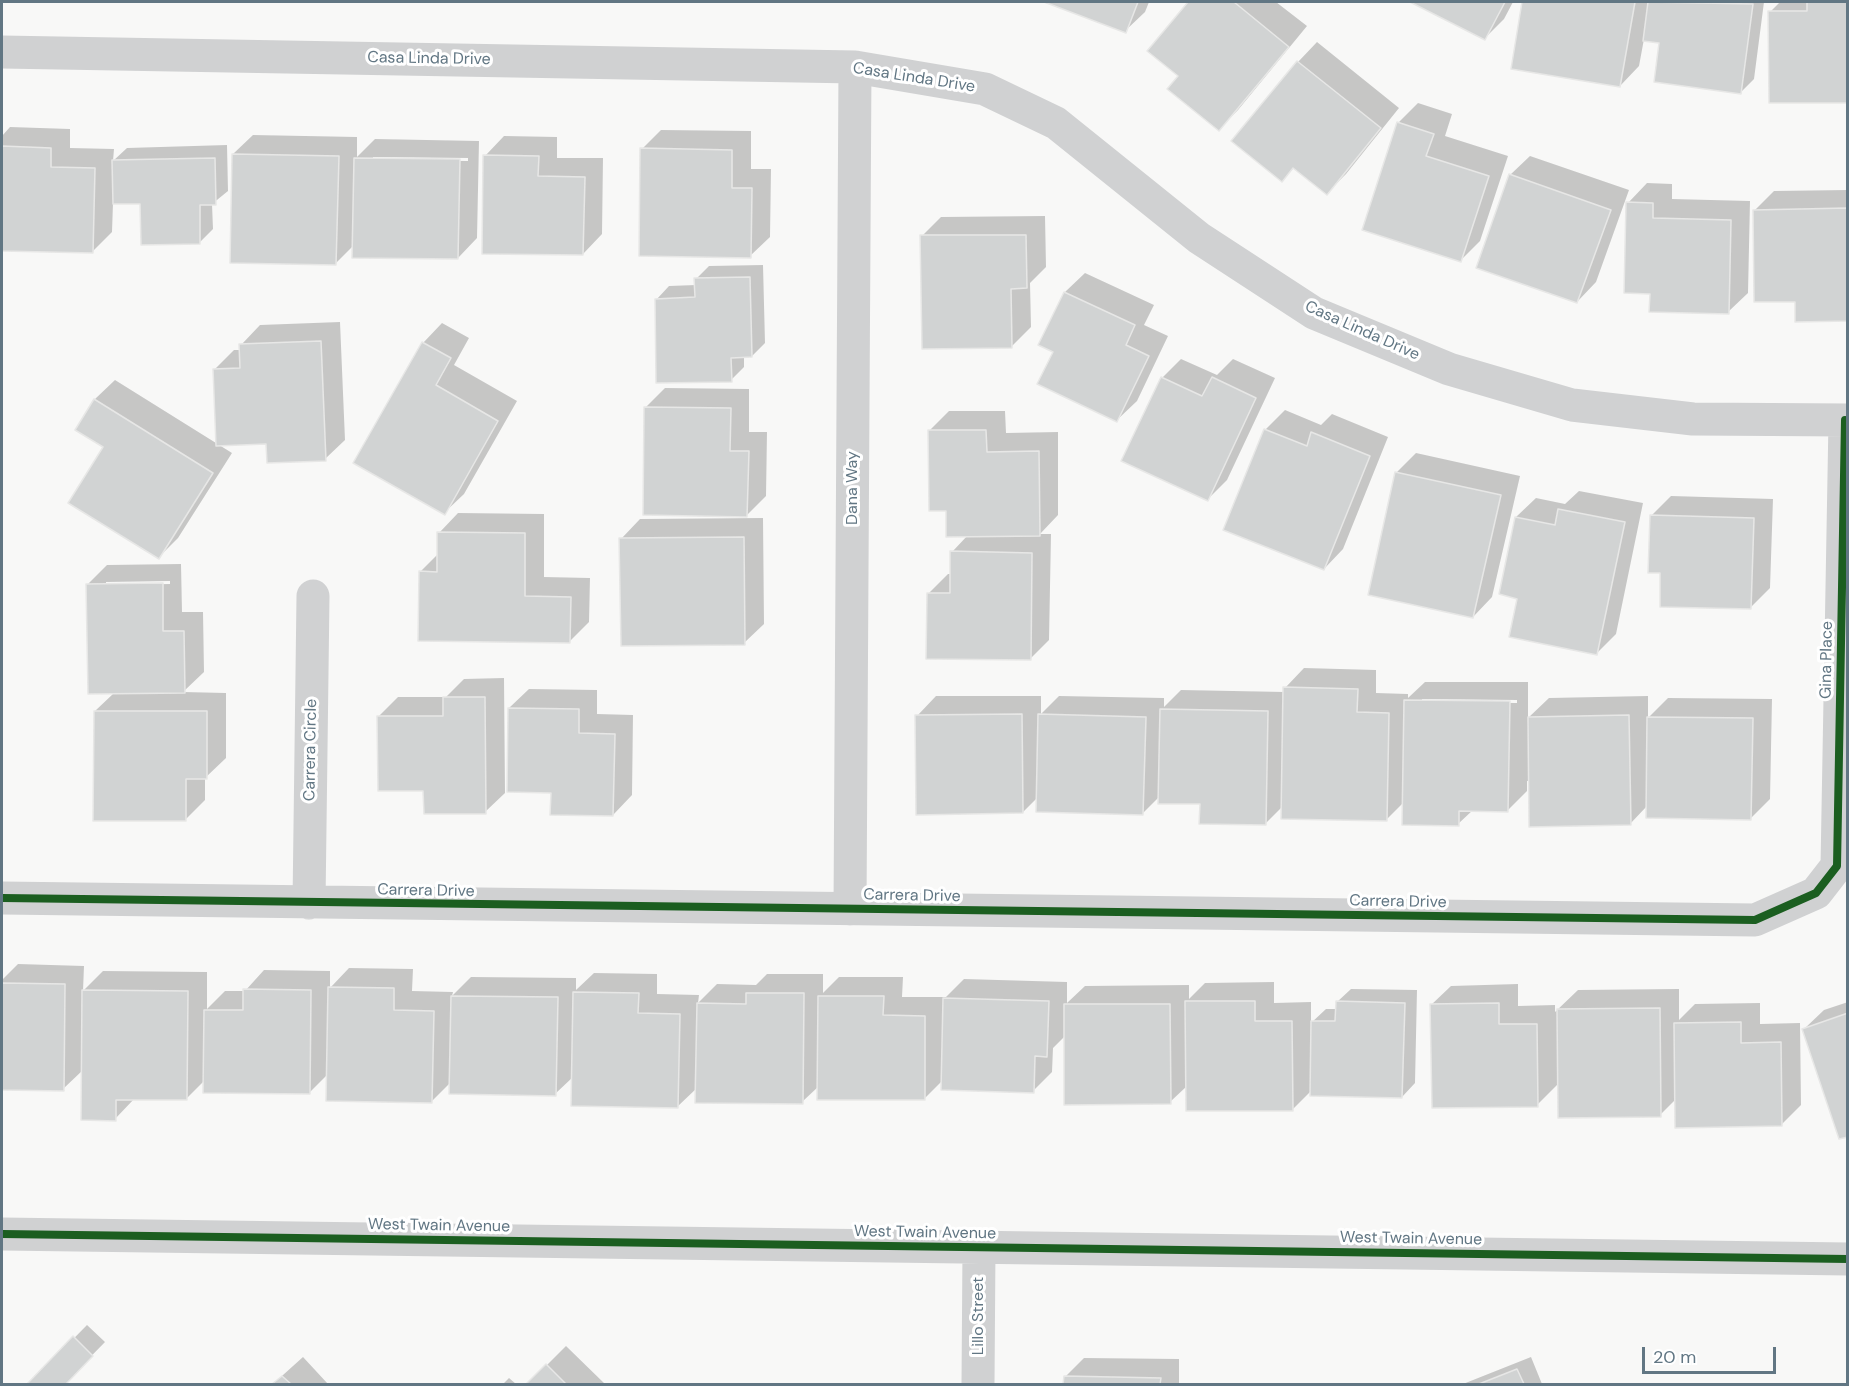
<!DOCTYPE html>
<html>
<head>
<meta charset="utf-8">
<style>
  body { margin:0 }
  #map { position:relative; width:1849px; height:1386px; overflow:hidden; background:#f8f8f7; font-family:"DM Sans",sans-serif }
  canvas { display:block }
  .frame { position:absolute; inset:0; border:3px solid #617683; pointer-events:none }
  .scale { position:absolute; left:1642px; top:1347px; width:134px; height:27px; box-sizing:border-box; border:3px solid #617683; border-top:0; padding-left:8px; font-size:18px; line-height:21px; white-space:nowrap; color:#617683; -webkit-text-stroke:4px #fff; paint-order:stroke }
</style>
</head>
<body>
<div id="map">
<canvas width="1849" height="1386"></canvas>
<div class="frame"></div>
<div class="scale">20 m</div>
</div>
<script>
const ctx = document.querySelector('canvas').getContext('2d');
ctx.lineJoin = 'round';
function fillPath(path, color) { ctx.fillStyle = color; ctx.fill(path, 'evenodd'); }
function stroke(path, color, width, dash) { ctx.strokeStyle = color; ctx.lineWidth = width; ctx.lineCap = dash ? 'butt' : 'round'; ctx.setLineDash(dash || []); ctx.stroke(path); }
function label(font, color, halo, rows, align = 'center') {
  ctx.font = font + ' "DM Sans",sans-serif'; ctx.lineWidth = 6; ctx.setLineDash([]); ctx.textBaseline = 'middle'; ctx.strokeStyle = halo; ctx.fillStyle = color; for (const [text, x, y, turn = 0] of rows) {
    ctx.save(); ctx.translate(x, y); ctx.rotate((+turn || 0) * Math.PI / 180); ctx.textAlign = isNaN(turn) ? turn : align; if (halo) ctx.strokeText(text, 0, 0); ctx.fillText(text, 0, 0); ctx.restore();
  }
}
const shadow = new Path2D(`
  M1048,2H1149L1145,12L1125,31Z
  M1190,2H1276L1307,26L1238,110L1219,129L1180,76L1150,51Z
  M1414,2H1513L1504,19L1485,38Z
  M1524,2H1764L1754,79L1741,92L1661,42L1644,39L1639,66L1620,86L1513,67Z
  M1780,2H1848V101L1770,12Z
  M1317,42L1399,108L1346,174L1327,193L1295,167L1281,180L1233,141L1298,62Z
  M1418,103L1452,114L1445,136L1508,156L1480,241L1461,260L1398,123Z
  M10,127L70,129V148L114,149L113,161L127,148L227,145L228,191L212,204L213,229L200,242L142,203H113L112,232L92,252L2,249V136Z
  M661,130L751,131V169H771L770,237L750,256L642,149Z
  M253,135L357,137V157L375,139L479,141L477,238L458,258L354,245L336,263L233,154ZM373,157L468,158V161L373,160Z
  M504,136L557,137V158H603L602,234L583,254L485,156Z
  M1530,156L1629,190L1596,282L1577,302L1510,175Z
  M1647,183L1672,184V199L1750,201L1748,293L1728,312L1628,203Z
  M1848,190V319L1796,300L1755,210L1774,191Z
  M1045,216L1046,267L1030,283L1031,327L1011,347L922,236L941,217Z
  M763,265L765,343L752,356H744V367L731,380L656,300L669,286L696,285V279L709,266Z
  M1085,273L1154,305L1144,325L1168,336L1137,401L1117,420L1055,351L1040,345L1065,292Z
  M340,322L345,440L325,459L214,370L234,350H241V345L260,325Z
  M442,323L469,338L454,365L517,401L464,494L444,513L423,343Z
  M1181,359L1217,375L1233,359L1275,378L1227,480L1208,499L1162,378Z
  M115,380L232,453L178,538L159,557L105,447L77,429L95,399Z
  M665,388L749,389V432H767L766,496L747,515L646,407Z
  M1285,410L1321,425L1332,414L1388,437L1343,549L1324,569L1265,430Z
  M949,411H1005L1006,433L1058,432V515L1040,534H1051L1049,640L1030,659L929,593L948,574H952V552L968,535L947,509L929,431Z
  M1416,453L1520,476L1492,597L1473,617L1370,594L1397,472Z
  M1579,491L1643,503L1616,634L1597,653L1519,597L1516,517L1536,498L1565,504Z
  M1671,496L1773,499L1770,588L1751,607L1662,572L1651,516Z
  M458,513L544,514V577L590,578L589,622L570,641L420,572L438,554L439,533Z
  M763,518L764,624L744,643L621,539L640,519Z
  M181,564L182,612H203L204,672L183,692L226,693V758L205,778V800L186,819L95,711L114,693L88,584L107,565ZM170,581V584L106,585V582Z
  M1304,668L1376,670V693L1408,694V698L1425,682H1528V718L1549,698L1648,696V718L1668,698L1772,699L1770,799L1751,818L1647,806L1630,824L1530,781H1527V791L1508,810H1473L1458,824L1404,802L1386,820L1283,806L1265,824L1202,803L1160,796L1143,813L1038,797L1023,812L917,716L936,696H1041V714L1059,696L1164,698V707L1181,690L1285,692V688ZM1422,699L1517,700V703L1422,702Z
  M504,678L505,793L485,812L424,790L379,716L398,697H446L464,679Z
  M529,689L597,690V714L633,715L632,795L613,815L553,791L509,708Z
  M18,964L84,966L83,991L103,971L207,972V1009L225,991H245L264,970L330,971V988L349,968L413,969L412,991L453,992L452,996L471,977L576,978V990L594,973L657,974V994L699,995L698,1003L717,984L756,985L767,974H823V993L839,977H903L902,997H946L964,979L1067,982V1003L1085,986L1189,985V999L1205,983L1274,982V1003L1311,1002V1023L1326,1009H1337V1002L1351,989L1417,990L1415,1083L1402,1097L1311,1091L1293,1109L1187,1086L1170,1102L1065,1036L1053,1048L1052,1072L1033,1091L943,1080L924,1099L819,1086L802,1102L697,1088L677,1107L573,1077L555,1094L451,1082L431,1102L328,1074L309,1093L205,1080L186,1099L135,1098L115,1119L83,1070L63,1089L2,1088V980Z
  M1518,984V1006L1555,1005V1012L1578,990L1679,989V1020L1695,1004L1760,1003V1024L1800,1023L1801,1105L1781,1125L1676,1099L1660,1115L1559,1083L1537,1105L1431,1005L1451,986Z
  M1848,1002V1135L1804,1029L1824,1010Z
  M87,1325L105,1342L64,1384H29Z
  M566,1346L605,1384H528Z
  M303,1357L328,1384H273Z
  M1531,1357L1542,1384H1463Z
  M1084,1358L1179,1359V1384H1065V1377Z
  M509,1378L516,1384H503Z`);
const building = new Path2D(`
  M1044,2H1138L1126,33Z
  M1188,2H1234L1289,47L1219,131L1167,89L1178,76L1147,51Z
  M1410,2H1505L1485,40Z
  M1522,2H1635L1620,87L1511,69Z
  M1648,2L1753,4L1741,94L1654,82L1659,43L1643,41Z
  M1807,2H1848V103H1769L1768,11H1807Z
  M1297,61L1381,128L1327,195L1293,168L1282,182L1231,141Z
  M1397,122L1434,134L1426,156L1489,176L1461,262L1362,230Z
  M2,146L51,148V167L95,168L93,253L2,251Z
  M640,148L732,150V188H752L751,258L639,256Z
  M232,154L339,156L336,265L230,263Z
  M483,155L539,156L538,176L585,177L583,255L482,254Z
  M215,158L216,205H200V244L141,245L140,204H113L112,160Z
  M354,158L460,159L458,259L352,258Z
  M1509,174L1611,210L1577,303L1476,268Z
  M1626,202L1653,203V218L1731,220L1729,314L1649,312L1650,294L1624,293Z
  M1848,208V321L1795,322V302H1754L1753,210Z
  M920,235H1026L1027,288L1011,289L1012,348L922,349Z
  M750,277L752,357L731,358L732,382L656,383L655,299L695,297L694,278Z
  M1064,292L1135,325L1126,345L1149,356L1117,422L1037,384L1053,352L1038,345Z
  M321,341L326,461L267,463L266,444L216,446L213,369L240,368L239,344Z
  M422,342L451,358L436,385L498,421L445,515L353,463Z
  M1161,377L1202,396L1212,377L1256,398L1208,501L1121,461Z
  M94,399L213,473L159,559L68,503L103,447L75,430Z
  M644,407L731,408L730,451H749L747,517L643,515Z
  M1264,429L1307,446L1311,432L1370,456L1324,570L1223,530Z
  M928,430H986L987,452L1039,451L1040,536L946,537V511H929Z
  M1395,472L1501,495L1473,618L1368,595Z
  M1558,509L1625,522L1597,655L1509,637L1517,599L1499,594L1515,517L1555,525Z
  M1650,515L1754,518L1751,609L1660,607V573H1648Z
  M437,532L525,533V596L571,597L570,643L418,641L419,571L437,572Z
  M744,537L745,645L621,646L619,538Z
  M950,551L1032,553L1031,660L926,659L927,593H950Z
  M163,583V631H184L185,693L88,694L86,584Z
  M1283,687L1358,689L1357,712L1389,713L1387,821L1281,819Z
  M443,697H485L486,814H424L423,791H378L377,716H443Z
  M1404,700L1510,701L1508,812L1459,811V826L1402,825Z
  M508,708L579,709V733L615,734L613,816L550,815L551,793L507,792Z
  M1160,709L1268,711L1266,825L1199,824L1200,804H1158Z
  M94,711H207V779H186V821H93Z
  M1022,714L1023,813L916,815L915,715Z
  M1038,714L1146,717L1143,815L1036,812Z
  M1629,715L1631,825L1529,827L1528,717Z
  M1647,717L1753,718L1751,820L1646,818Z
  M2,983L65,984L64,1091L2,1090Z
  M328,987L394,988V1010L434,1011L432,1103L326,1101Z
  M243,989L311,990L310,1094L203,1093L204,1010H243Z
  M82,990L188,991L187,1100H116V1121L81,1120Z
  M573,992L639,993L638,1013L680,1014L678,1108L571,1106Z
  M746,993H804L803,1104L695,1103L697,1003L746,1004Z
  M451,996L558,997L556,1096L449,1094Z
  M818,996H884L883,1015L925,1016V1100H817Z
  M943,998L1049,1001L1047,1057L1035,1056L1034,1093L941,1090Z
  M1185,1001H1255V1021H1292L1293,1111H1186Z
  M1336,1001L1405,1003L1402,1098L1310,1096L1311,1021H1335Z
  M1499,1003V1024H1537L1538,1107L1432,1108L1430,1004Z
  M1064,1004H1170L1171,1104L1064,1105Z
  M1660,1008L1661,1117L1558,1118L1557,1009Z
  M1848,1013V1137L1839,1139L1802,1029Z
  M1741,1022V1043L1781,1042L1782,1126L1675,1128L1674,1023Z
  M73,1336L93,1356L66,1384H27Z
  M546,1364L566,1384H526Z
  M1517,1369L1524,1384H1479Z
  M282,1376L291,1384H272Z
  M1064,1376L1161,1378L1160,1384H1063Z`);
const minor = new Path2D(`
  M2,52L855,67L985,89L1056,123L1199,238L1314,313L1449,369L1572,405L1693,419L1848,420
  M2,898L1755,920L1816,893L1837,866L1845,420
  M309,903L313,596
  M850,909L855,67
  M2,1234L1848,1259
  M978,1384L979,1247`);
const cycleway = new Path2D(`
  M2,898L1755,920L1816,893L1837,866L1845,420
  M2,1234L1848,1259`);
const streetNames = [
  ["Casa Linda Drive",429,59,1],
  ["Casa Linda Drive",914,78,9],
  ["Casa Linda Drive",1362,331,24],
  ["Dana Way",853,488,-90],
  ["Gina Place",1827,660,-89],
  ["Carrera Circle",311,750,-89],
  ["Carrera Drive",426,891,1],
  ["Carrera Drive",912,896,1],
  ["Carrera Drive",1398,902,1],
  ["West Twain Avenue",439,1226,1],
  ["West Twain Avenue",925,1233,1],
  ["West Twain Avenue",1411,1239,1],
  ["Lillo Street",979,1316,-90]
];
fillPath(shadow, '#0003');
fillPath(building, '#d1d3d3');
stroke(building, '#e7e7e6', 1.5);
stroke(minor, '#d0d1d2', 33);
stroke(cycleway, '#1b5e20', 8);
label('16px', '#617683', '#fff', streetNames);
</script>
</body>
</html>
